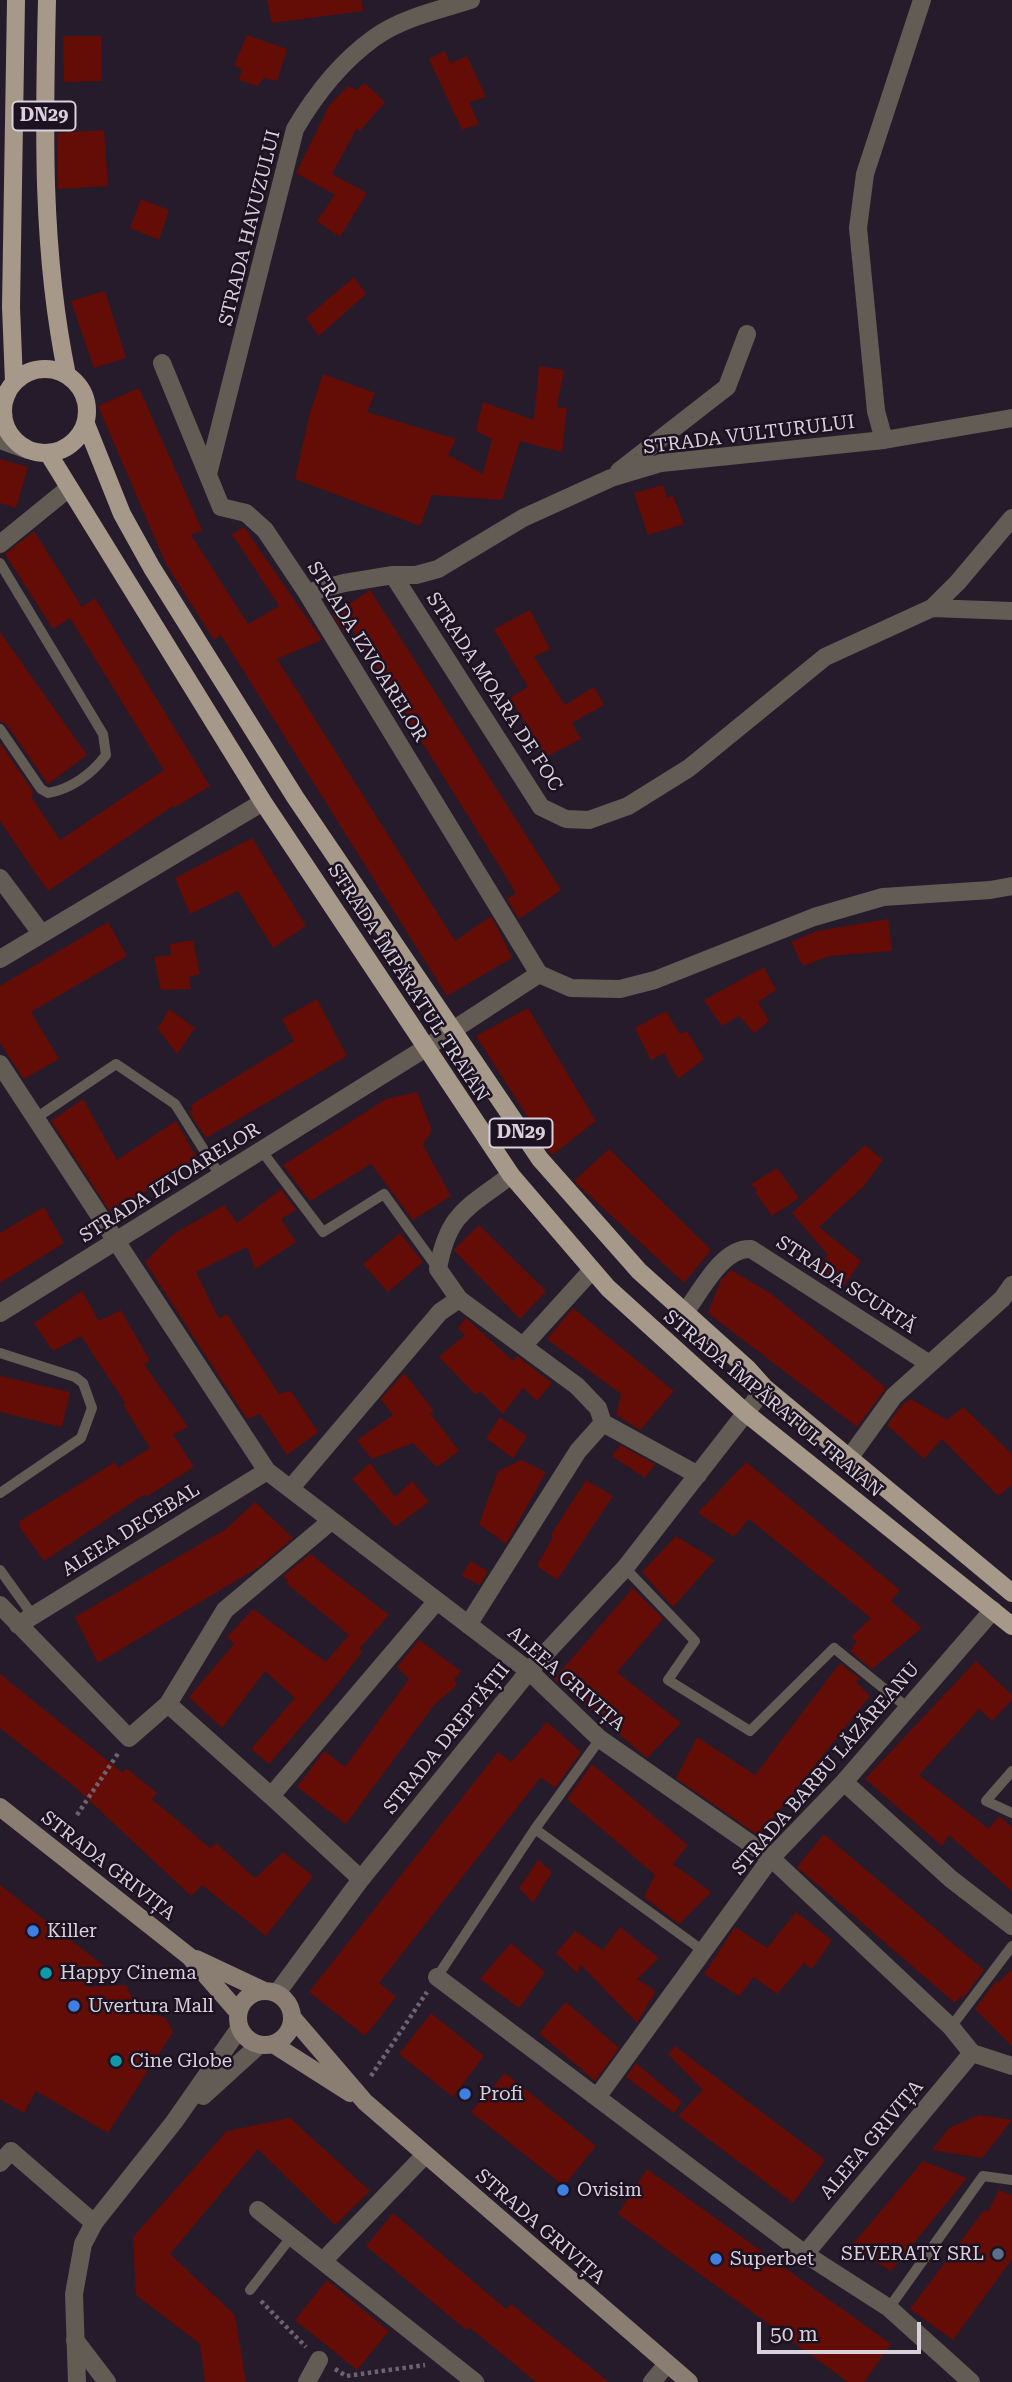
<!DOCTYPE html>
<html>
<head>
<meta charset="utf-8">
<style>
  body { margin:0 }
  #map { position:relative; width:1012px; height:2382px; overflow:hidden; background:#261b2b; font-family:"Roboto Serif",serif }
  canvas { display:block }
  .scale { position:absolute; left:757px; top:2322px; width:164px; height:32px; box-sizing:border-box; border:4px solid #d8d1db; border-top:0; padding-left:9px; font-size:21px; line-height:24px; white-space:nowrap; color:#d8d1db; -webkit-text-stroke:5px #1c1221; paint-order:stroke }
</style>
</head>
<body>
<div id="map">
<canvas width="1012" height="2382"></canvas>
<div class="scale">50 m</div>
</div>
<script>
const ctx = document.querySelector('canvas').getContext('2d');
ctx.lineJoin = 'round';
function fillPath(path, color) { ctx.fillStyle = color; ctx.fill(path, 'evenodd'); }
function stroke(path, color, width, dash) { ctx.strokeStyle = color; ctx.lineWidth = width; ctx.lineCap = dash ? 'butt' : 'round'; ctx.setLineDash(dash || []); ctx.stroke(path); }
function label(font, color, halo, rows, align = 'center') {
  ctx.font = font + ' "Roboto Serif",serif'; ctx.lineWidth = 5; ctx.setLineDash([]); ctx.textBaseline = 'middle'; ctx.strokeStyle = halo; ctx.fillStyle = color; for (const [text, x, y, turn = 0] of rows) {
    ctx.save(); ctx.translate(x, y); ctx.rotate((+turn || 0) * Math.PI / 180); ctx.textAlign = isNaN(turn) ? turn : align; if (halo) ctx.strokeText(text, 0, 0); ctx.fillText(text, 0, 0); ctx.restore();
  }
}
const building = new Path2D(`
  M267,0H362L363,11L272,23Z
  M247,35L287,49L277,81L264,78L257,86L239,80L242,69L234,65Z
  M63,36H101L102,81L64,82Z
  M445,51L450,63L467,56L486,97L469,102L479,124L462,130L429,59Z
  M365,83L385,102L360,131L357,128L332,174L367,193L340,237L317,221L335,195L296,173L329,106L348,86L356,90Z
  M104,130L108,186L58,189L57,133Z
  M141,199L169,210L159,240L130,228Z
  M354,277L366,294L319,336L306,318Z
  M105,291L126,358L94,368L71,301Z
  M539,366L564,370L557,407L567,408L562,452L520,441L502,500L432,495L420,526L295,479L310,413L323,374L375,393L367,412L456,439L448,455L483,474L492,439L476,431L483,402L534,420Z
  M139,388L202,530L191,535L248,624L279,606L232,534L244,527L322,640L277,659L455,941L491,916L500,933L512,958L447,996L221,635L214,640L166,564L98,406Z
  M0,459L28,467L16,508L0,503Z
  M663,485L667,498L673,496L684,524L648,535L634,493Z
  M34,531L82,607L95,598L210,786L174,808L173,806L48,891L0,821V743L34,793L31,797L60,840L164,770L70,618L53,629L5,554Z
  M370,590L561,890L519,919L507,899L516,893L351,628L343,631L333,615Z
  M530,610L550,649L534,657L565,705L594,687L604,705L572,723L581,739L546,757L510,698L528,687L494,629Z
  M0,632L87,755L48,784L7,725L0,721Z
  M252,838L306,926L273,948L238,891L190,914L175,878Z
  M888,919L892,951L830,956L803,966L791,942L817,931Z
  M108,922L127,956L31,1012L59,1059L24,1079L0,1043V986Z
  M193,940L200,974L189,977L191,989L161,990L154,957L171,955L170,944Z
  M764,967L776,990L758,1002L769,1021L754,1033L739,1016L722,1026L704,1000Z
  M317,999L347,1056L206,1138L189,1112L193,1110L191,1105L294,1041L282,1019Z
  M528,1008L596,1121L552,1155L476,1036Z
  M169,1009L195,1028L177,1054L158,1029Z
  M666,1011L680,1034L687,1031L704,1059L678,1079L664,1053L651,1060L635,1028Z
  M417,1092L432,1130L423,1145L451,1196L413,1220L371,1164L310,1201L283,1165L386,1099Z
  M83,1099L117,1160L176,1121L197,1158L139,1196L109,1210L51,1121Z
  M865,1145L883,1160L863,1187L819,1227L861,1261L843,1287L818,1268L828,1255L792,1213Z
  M609,1149L711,1250L684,1283L574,1181Z
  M777,1168L799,1198L772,1216L756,1193L757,1189L750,1185Z
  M281,1189L296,1210L281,1219L296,1242L255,1269L247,1247L196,1272L219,1319L227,1314L279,1394L291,1391L318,1432L287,1455L260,1414L247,1419L145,1262L172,1235L224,1205L237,1223Z
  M44,1207L64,1243L0,1283V1233Z
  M479,1225L546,1291L520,1319L454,1250Z
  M400,1233L423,1262L388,1292L363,1264Z
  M731,1270L770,1293L886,1388L857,1427L708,1313L721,1280Z
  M82,1291L99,1321L121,1310L150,1361L144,1364L188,1427L173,1434L194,1467L146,1497L145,1494L44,1561L20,1528V1521L115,1462L118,1468L150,1448L123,1405L126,1404L81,1336L53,1351L34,1323Z
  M573,1308L674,1391L640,1430L616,1415L621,1394L547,1339Z
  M466,1318L513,1361L517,1356L552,1383L537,1401L523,1388L503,1414L480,1391L476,1395L439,1357L465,1335L458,1328Z
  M404,1373L434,1411L430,1413L459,1451L437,1467L413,1443L372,1459L357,1440L393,1415L381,1399Z
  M0,1376L70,1392L62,1427L0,1412Z
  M911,1399L947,1420L963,1407L1012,1454V1485L998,1496L942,1439L924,1459L887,1425L903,1404Z
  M500,1417L527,1436L513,1458L486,1438Z
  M620,1445L655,1464L645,1478L612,1456Z
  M521,1460L546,1472L506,1544L479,1524L498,1471Z
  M746,1462L900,1590L891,1601L922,1628L872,1669L850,1651L857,1641L851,1637L871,1618L749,1519L734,1537L698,1513Z
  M370,1463L395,1497L412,1481L429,1502L395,1527L352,1479Z
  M586,1480L613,1496L557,1580L537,1566L553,1537L551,1535Z
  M255,1502L293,1538L259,1567L98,1663L75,1617L226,1529Z
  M676,1536L715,1560L673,1607L642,1572Z
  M310,1554L389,1615L359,1649L363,1651L330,1693L269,1764L251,1749L295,1698L265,1671L222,1728L189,1697L234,1644L227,1637L253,1609L326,1662L349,1635L286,1583L288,1580L283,1576Z
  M470,1561L488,1571L480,1585L462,1576Z
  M633,1588L663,1619L617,1672L681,1723L647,1758L554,1679Z
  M419,1640L461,1671L454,1680L457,1685L435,1704L346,1824L297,1787L324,1751L345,1767L409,1679L397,1667Z
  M976,1661L1012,1695V1700L992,1721L979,1709L919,1775L989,1829L999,1816L1012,1827V1891L949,1835L942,1846L865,1779Z
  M840,1663L860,1679L856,1682L870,1696L759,1836L676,1778L697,1737L755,1775Z
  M0,1674L123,1773L126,1768L157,1793L152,1799L210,1848L216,1843L255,1878L283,1852L313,1876L266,1936L202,1885L191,1896L76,1788L0,1728Z
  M547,1722L581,1752L555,1788L541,1777L379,1983L396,1997L365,2036L309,1992L498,1752L511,1762Z
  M592,1764L688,1845L673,1864L711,1892L679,1924L644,1897L655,1875L567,1799Z
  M824,1834L984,1970L963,1998L961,1996L955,2003L797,1867Z
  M538,1860L552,1872L533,1903L519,1888Z
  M0,1885L104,1966L86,1987L126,1985L133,1999H146L150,2013L166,2018L173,2032L108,2133L36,2091L24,2113L0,2099Z
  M796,1912L832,1940L812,1969L804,1963L777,1994L754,1977L739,1996L704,1974L735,1927L767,1948Z
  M620,1927L659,1958L637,1979L656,1991L637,2023L580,1964L578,1974L556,1953L575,1931L603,1950Z
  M511,1943L545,1972L519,2008L480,1979Z
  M1012,1969V2046L975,2009L996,1981L998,1983Z
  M566,2002L619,2048L595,2081L539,2033Z
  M431,2013L484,2056L453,2097L399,2054Z
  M675,2046L825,2160L793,2203L678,2116L703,2090L668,2054Z
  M636,2063L682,2102L674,2113L626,2077Z
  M505,2073L596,2146L564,2186L471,2112Z
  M979,2115L1012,2120L982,2158L932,2150L949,2128Z
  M290,2118L370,2191L335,2225L258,2149L170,2254L235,2315L246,2382H205L200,2344L136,2295L133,2237L227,2131Z
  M923,2161L967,2178L891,2271L851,2246Z
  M647,2169L891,2344L864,2382H848L618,2214Z
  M999,2190L1012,2195V2259L953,2340L910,2309L984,2210L988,2212Z
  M393,2213L506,2309L511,2304L609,2382H536L469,2327L466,2330L366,2246Z
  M327,2280L389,2331L357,2370L295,2320Z`);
const path = new Path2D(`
  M77,1815L119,1752
  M371,2076L427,1992
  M261,2301L306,2347
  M335,2369L346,2376L425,2365`);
const service = new Path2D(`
  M0,563L103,734L106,755C92,774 71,789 48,793L41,789L0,729
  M36,1118L116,1064L175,1104L221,1177
  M261,1150L323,1232L384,1194L438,1269
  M0,1353L75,1377L83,1383L92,1408L81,1438L0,1493
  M625,1568L695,1641L668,1680L750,1731L834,1648L908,1708
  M0,1570L33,1616
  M1012,1771L986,1801L1012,1813
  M535,1829L702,1950
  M437,1977L535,1829L600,1739
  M951,2027L1012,1946
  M250,2290L292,2236
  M889,2308L983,2176L1012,2180`);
const minor = new Path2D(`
  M162,363L221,507L246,513L265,530L307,593L539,974
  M884,440L876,411L858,228L865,174L922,0
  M619,471L727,387L747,334
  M208,474L295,129C315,95 342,61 374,38C401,18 439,10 471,0
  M0,544L69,488
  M393,575L541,807L566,819L589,820L628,806L689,768L825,657L932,608L958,582L1012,518
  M307,593L344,583L393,575H416L438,569L523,518L611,478L661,463L884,440L1012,418
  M932,608L1012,611
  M0,878L41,933
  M0,959L263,802
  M0,1064L267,1471L529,1671L600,1739L771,1858L951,2027L972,2053L1012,2066
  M459,1299L577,1386L598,1408L603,1423L578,1451L468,1625
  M685,1312C701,1292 722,1247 751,1249L928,1363
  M0,1313L424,1049L539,974L571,988L620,989L655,980L814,917L883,897L990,890L1012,886
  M523,1346L592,1270
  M603,1423L698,1475
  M850,1457L894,1396L1002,1299L1012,1285
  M290,1489L440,1312L459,1299L438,1269C448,1212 468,1208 511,1175
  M0,1605L129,1738L168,1704L225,1610L331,1521
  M18,1625L267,1471
  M168,1704L271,1796
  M844,1782L951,1879L1012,1926
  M361,1879L271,1796L436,1602
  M437,1977L805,2254L972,2053
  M277,1993L361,1879L529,1671L625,1568L765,1388
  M598,2096L771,1858L844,1782L993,1610
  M0,2163L11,2151L94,2223
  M258,2210L475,2382
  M805,2254L889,2308L971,2382
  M323,2261L424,2156
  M75,2340L107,2382
  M307,2382L319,2360
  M652,2382L667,2364`);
const tertiary = new Path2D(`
  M0,396L7,394
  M0,440L28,450
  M203,2096L259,2045
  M77,2382L74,2294L83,2244L94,2223L174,2122L239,2029`);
const secondary = new Path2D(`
  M0,1807L190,1957L238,2012
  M196,1959L262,1990
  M238 2018a27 27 0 1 1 54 0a27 27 0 1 1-54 0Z
  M292,2017L365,2102L689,2382
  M273,2044L350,2093`);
const primary = new Path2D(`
  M47,0C44,126 41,251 67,375
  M3 411a42 42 0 1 1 84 0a42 42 0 1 1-84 0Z
  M14,382L11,307L16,0
  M86,424L122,514L152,568L295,797L540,1159L639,1271L748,1369L765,1388L1012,1593
  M48,453L263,802L511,1175L608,1288L747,1414L1012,1626`);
const markers = [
  [33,1931,7,"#3f7fe0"],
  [46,1973,7,"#0f9aa8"],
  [74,2006,7,"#3f7fe0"],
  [116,2061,7,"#0f9aa8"],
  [465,2094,7,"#3f7fe0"],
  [563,2190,7,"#3f7fe0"],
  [998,2254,7,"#5c6f8a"],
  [716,2259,7,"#3f7fe0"]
];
const shields = [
  [44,116,63],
  [521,1133,63]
];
const shieldNames = [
  ["DN29",44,116],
  ["DN29",521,1133]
];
const streetNames = [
  ["STRADA HAVUZULUI",250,228,-76],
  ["STRADA VULTURULUI",749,435,-7],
  ["STRADA IZVOARELOR",367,652,58],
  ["STRADA MOARA DE FOC",494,692,57],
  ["STRADA ÎMPĂRATUL TRAIAN",408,983,57],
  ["STRADA IZVOARELOR",170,1183,-32],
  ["STRADA SCURTĂ",846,1285,33],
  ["STRADA ÎMPĂRATUL TRAIAN",773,1404,40],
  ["ALEEA DECEBAL",131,1530,-32],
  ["ALEEA GRIVIȚA",566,1679,41],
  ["STRADA DREPTĂȚII",447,1739,-51],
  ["STRADA BARBU LĂZĂREANU",826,1769,-49],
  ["STRADA GRIVIȚA",108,1866,38],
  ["ALEEA GRIVIȚA",872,2140,-50],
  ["STRADA GRIVIȚA",540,2227,41]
];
const poiNames = [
  ["Killer",47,1931],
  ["Happy Cinema",60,1973],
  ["Uvertura Mall",88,2006],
  ["Cine Globe",130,2061],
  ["Profi",479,2094],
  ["Ovisim",577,2190],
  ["SEVERATY SRL",984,2254,"right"],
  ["Superbet",730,2259]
];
fillPath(building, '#640c06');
stroke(path, '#6c6270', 4.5, [3.5, 3.5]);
stroke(service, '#635c55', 10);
stroke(minor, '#635c55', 18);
stroke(tertiary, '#635c55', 18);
stroke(secondary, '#8a7e73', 18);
stroke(primary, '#a7998a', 18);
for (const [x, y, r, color] of markers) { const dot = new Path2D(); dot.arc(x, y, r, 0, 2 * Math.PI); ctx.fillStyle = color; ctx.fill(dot); stroke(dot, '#1c1221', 2.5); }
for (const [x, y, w] of shields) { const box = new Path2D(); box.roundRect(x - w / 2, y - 14.5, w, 29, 5); ctx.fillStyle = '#1c1221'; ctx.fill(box); stroke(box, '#d8d1db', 2); }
label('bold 18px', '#d8d1db', null, shieldNames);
label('19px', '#d8d1db', '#1c1221', streetNames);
label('19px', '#d8d1db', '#1c1221', poiNames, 'left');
</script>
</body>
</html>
